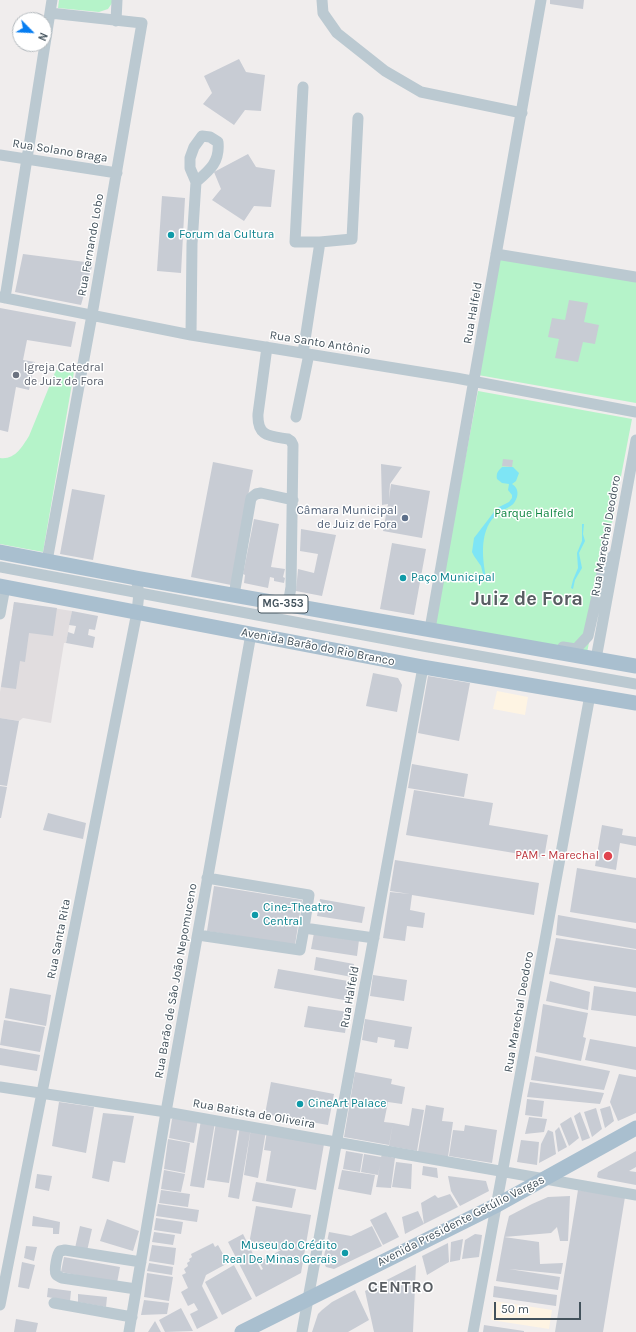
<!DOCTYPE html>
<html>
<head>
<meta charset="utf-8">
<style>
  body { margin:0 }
  #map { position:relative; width:636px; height:1332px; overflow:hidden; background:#f0eded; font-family:Karla,sans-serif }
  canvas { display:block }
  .north { position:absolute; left:12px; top:12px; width:40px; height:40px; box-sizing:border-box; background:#fff; border:1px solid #b4babe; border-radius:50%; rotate:114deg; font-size:11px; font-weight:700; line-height:16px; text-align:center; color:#43525c }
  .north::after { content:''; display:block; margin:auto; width:14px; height:18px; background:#067df1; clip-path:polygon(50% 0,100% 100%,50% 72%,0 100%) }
  .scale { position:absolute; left:494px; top:1302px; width:87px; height:18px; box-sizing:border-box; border:2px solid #43525c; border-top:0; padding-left:5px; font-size:12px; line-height:14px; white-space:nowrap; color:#43525c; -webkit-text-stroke:3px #fff; paint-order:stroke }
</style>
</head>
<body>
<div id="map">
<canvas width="636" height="1332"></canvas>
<div class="north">N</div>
<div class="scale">50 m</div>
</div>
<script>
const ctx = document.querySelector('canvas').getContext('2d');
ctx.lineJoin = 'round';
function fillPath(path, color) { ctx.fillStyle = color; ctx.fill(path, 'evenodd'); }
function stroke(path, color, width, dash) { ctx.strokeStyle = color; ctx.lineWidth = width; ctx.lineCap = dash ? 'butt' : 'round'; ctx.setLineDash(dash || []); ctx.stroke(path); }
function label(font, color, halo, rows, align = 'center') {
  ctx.font = font + ' Karla,sans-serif'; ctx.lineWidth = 3; ctx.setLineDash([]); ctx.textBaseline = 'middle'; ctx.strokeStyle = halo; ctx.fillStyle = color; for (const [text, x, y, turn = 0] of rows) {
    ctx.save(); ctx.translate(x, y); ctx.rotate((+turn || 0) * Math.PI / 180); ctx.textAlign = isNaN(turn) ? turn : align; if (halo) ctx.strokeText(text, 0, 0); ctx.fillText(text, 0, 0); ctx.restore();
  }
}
const commercial = new Path2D(`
  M497,691L528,697L525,715L493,709Z
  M494,1301L552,1310L549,1329L491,1320Z`);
const education = new Path2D(`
  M14,602L72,611L66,643H64L51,723L23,718L19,721L0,718V692Z`);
const green = new Path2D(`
  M59,0H114L108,9L99,12L58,8Z
  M499,257L636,281V403L478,375Z
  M56,370L74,372L43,552L0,544V458C15,460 22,447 29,436Z
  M478,391L632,419L587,653L434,626Z`);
const water = new Path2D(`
  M502,467H513L519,473L516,481L512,484C519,488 519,496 514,503C510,508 503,509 498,513C479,529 482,556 486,578H484L481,566L474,556L472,552L474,538L497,508L509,502L512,498V495L508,490L509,484L502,483L497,479C496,473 498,471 502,467Z
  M582,524H584L583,534L585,541L579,553L582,568L575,580L573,589L571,588L573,580L578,568L577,553L582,541Z`);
const building = new Path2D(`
  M550,0H584L583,9L550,4Z
  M239,59L246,72L265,75L261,111L245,110L234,125L203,104L212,93L204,76Z
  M248,154L256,167L275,170L271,207L254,206L244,221L212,200L221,189L214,172Z
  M162,196L185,198L181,273L157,271Z
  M23,254L93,263L81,305L15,292Z
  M569,300L588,303L584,322L599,325L595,344L583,342L578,362L555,358L559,339L548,337L552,318L565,320Z
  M0,308L76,322L71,347L27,340L23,360L35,362L29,390L16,387L8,432L0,430Z
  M503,459L513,460L512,467L502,466Z
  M213,462L253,470L231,585L191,577Z
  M381,464L402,467L390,484L389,499L391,484L430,491L422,538L383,531L388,504L382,505Z
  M72,489L105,495L93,560L60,554Z
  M254,519L279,524L271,567L285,569L283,577L285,578L284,583L274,581V578L270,577L268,588L244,583L245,575L243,574Z
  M301,529L336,535L322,596L296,591L298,569L314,573L318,554L300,551Z
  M392,543L426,549L414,615L380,609Z
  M14,602L57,608L53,636L29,633L25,662L20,661L16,689L1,687Z
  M72,611L98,616L95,630L89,629L88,635L95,637L93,648L66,643L68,632L74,634L76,626L69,625Z
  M373,673L398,678L402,685L397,712L366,706Z
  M428,676L470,683L459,741L418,733Z
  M0,718L19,721L7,786L0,785Z
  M412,764L468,774L464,797L408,788Z
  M0,786L7,787L1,818H0Z
  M414,790L493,803L489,825L548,835L544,858L406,835Z
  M48,813L86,823L83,839L43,830Z
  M602,825L623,829L622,835L636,837V846L620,843L616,870L595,866Z
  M395,860L539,883L534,915L412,895L410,910L425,913L423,928L407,926L405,941L383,938L390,892L410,894L390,891Z
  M577,868L636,878V923L570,912Z
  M214,886L302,900L295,945L207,931Z
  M320,899L365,907L362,923L317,916Z
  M558,915L636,929V949L556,935Z
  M314,933L359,940L357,956L311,949Z
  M556,938L636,950V988L549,974Z
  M316,957L354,964L352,977L314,970Z
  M278,969L354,982L350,1001L274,988Z
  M373,975L407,980L404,1001L370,996Z
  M550,981L590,992L588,1010L546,1001Z
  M594,986L636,992V1016L591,1010Z
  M10,988L51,995L46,1026L5,1018Z
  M543,1004L588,1013L583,1037L586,1038L581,1061L536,1052Z
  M308,1006L348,1012L345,1033L304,1027Z
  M365,1019L412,1027L408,1049L394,1047L395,1040L378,1037L377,1043L362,1040Z
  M4,1020L45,1027L40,1052L0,1045Z
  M590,1039L636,1047V1070L585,1060Z
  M0,1048L40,1055L37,1071L0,1065Z
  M535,1056L610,1071L604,1090L531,1080Z
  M355,1072L392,1079L391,1084L405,1087L402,1104L388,1102L384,1122L393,1123L389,1145L344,1137Z
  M619,1074L636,1077V1113L618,1121L610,1102Z
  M271,1082L334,1094L328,1125L265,1114Z
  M530,1082L604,1093L600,1104L527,1097Z
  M527,1099L544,1101L542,1117L525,1115Z
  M59,1102L94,1107L86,1153L52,1146Z
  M426,1105L444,1108L442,1121L453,1122L448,1157L418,1152Z
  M610,1106L614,1121L605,1128L600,1109Z
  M412,1108L424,1110L417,1151L389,1146L393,1123L409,1126Z
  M596,1108L602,1129L592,1137L584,1112Z
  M580,1112L590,1138L582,1141L574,1116Z
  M103,1113L134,1116L125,1163L113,1161L109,1182L92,1178Z
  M529,1117L547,1119L544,1132L525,1134Z
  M571,1117L579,1138L569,1146L560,1124Z
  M172,1119H198L194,1143L169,1138Z
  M201,1120L215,1122L204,1188L190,1186Z
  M216,1122L238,1126L229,1183L207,1180Z
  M465,1125L497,1130L492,1163L449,1156L453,1130L464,1131Z
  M240,1126L251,1128L239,1199L228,1197Z
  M559,1127L567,1147L558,1152L555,1131Z
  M251,1128L266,1131L258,1178L244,1175Z
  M548,1130L553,1132L556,1154L539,1163L541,1144Z
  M267,1131L324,1144L316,1190L266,1181L271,1151L264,1150Z
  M168,1139L190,1143L185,1173L164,1169Z
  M521,1140L539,1142L537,1165L517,1162Z
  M346,1151L363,1154L360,1172L343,1169Z
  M636,1151V1167L629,1171L636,1172V1185L599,1178L597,1177L598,1172Z
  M364,1154L381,1157L382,1155L395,1158L391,1188L376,1187L380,1165L378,1175L361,1172Z
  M396,1162L412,1164L411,1189L392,1187Z
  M423,1166L437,1168L438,1178L422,1175Z
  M164,1170L185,1174L181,1192L161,1189Z
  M342,1170L375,1175L371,1195L338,1189Z
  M37,1174L52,1176L49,1191L35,1188Z
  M448,1176L486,1181L489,1191L460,1206L451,1191Z
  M256,1182L296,1189L292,1208L252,1201Z
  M161,1190L190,1194L188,1207L159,1203Z
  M578,1190L625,1197L603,1332H555Z
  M450,1194L458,1207L424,1224L421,1203L435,1195L438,1198Z
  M570,1196L568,1241H560L557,1227L551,1233L504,1237L509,1216L532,1204L548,1197Z
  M158,1204L199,1210L197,1222L156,1216Z
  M256,1206L311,1215L301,1273L256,1297L228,1242L243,1234L261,1270L263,1269L259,1262L281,1250L249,1244Z
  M418,1211L424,1224L405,1234L402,1217Z
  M386,1212L399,1237L383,1245L370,1220Z
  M33,1216L60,1222L59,1234H53V1228L32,1226Z
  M156,1218L183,1222L181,1234L154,1230Z
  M107,1219L139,1231L133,1251L100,1241Z
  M80,1226L92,1229L87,1251L75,1248Z
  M372,1226L382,1246L334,1269L326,1267L323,1261L329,1232L351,1236Z
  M154,1232L175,1235L173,1245L152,1242Z
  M475,1234L482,1235L479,1257L462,1259L465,1240Z
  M504,1237L539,1242L540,1264L563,1263L561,1274L509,1269L560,1277L558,1290L496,1281Z
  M463,1239L460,1260L450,1262L451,1242Z
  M213,1243L215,1247L218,1245L228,1263L206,1275L202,1286L218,1318L197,1329L190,1314L198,1310L194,1303L188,1306L181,1292L188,1288L182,1275L186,1273L184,1269L188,1266L187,1263L190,1261L189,1259L192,1257L191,1254Z
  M448,1243L449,1262L427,1275L422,1256Z
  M152,1245L176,1248L174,1265L149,1261Z
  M26,1246L37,1247L34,1261L24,1258Z
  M64,1257L120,1267L117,1283L61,1272Z
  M22,1262L35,1265L29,1289L18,1287Z
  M149,1263L173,1267L172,1275L147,1271Z
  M234,1265L252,1299L222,1315L205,1282Z
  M416,1265L413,1332H374L365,1291Z
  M147,1273L173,1277L169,1301L144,1297Z
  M494,1286L557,1295L556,1306L493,1297Z
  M48,1288L71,1291L70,1301L47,1297Z
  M355,1290L369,1320L348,1332H312L318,1314L322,1310L332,1302Z
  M78,1294L107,1297L106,1307L78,1302Z
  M144,1300L169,1303L167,1314L141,1315Z
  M181,1308L193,1331L165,1332L159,1320Z
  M16,1319L38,1323L36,1332H14Z
  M155,1321L161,1332H148Z
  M484,1325L524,1331V1332H483Z`);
const minor = new Path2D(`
  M322,0L323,13L337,33L385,71L421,92L522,113
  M116,21L117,0
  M303,87L295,242H320L303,353
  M0,155L117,173
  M320,242L352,239L358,118
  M496,254L636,277
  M0,297L191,335L456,378L636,412
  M5,298L52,0
  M191,335L192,244L196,182L190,168V158L194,147L202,136L210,137L218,142C220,162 210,170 196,182
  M267,347L258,414C257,437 270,436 288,439L291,441L293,445L291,587L288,605
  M296,417L309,354
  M47,561L92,315L142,23L50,13
  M0,567L423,646L636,684
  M234,595L251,498L256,494L261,493L293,500
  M0,614L5,587
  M430,629L541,0
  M563,647L576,649L588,636L603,569L610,559L615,554
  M596,659L636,440
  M207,878L309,895L304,928L374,938
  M198,935L300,950L304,928
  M0,1087L166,1112L636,1195
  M136,1289L62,1278C60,1277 57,1276 56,1274C54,1270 57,1254 60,1251L65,1250L141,1262
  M54,1303L132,1317
  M0,1305L137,612L139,593L136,578
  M129,1332L166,1112L251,634
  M302,1332L423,667
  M473,1332L590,695`);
const major = new Path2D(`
  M0,552L136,578L636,666
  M0,586L423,667L636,703
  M242,1332L497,1205L636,1128`);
const markers = [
  [171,235,4,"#0f9aa8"],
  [16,375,4,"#6b7280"],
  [405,518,4,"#5c6f8a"],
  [403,578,4,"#0f9aa8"],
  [608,856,5,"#e0444e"],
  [255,915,4,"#0f9aa8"],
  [300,1104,4,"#0f9aa8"],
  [345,1253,4,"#0f9aa8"]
];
const shields = [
  [283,604,50]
];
const shieldNames = [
  ["MG-353",283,604]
];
const streetNames = [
  ["Rua Solano Braga",60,151,9],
  ["Rua Fernando Lobo",91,245,-80],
  ["Rua Halfeld",473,313,-80],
  ["Rua Santo Antônio",320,343,9],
  ["Rua Marechal Deodoro",606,536,-80],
  ["Avenida Barão do Rio Branco",318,647,11],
  ["Rua Santa Rita",59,939,-79],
  ["Rua Barão de São João Nepomuceno",176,981,-80],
  ["Rua Halfeld",350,997,-80],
  ["Rua Marechal Deodoro",519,1012,-80],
  ["Rua Batista de Oliveira",254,1114,10],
  ["Avenida Presidente Getúlio Vargas",461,1221,-27]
];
const cultureNames = [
  ["Forum da Cultura",179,235],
  ["Paço Municipal",411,578],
  ["Cine-Theatro",263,908],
  ["Central",263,922],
  ["CineArt Palace",308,1104],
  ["Museu do Crédito",337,1246,"right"],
  ["Real De Minas Gerais",337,1260,"right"]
];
const worshipNames = [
  ["Igreja Catedral",24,368],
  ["de Juiz de Fora",24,382]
];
const serviceNames = [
  ["Câmara Municipal",397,511],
  ["de Juiz de Fora",397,525]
];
const parkNames = [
  ["Parque Halfeld",534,514]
];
const healthNames = [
  ["PAM - Marechal",599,856]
];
const districtNames = [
  ["CENTRO",401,1287]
];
const townNames = [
  ["Juiz de Fora",527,599]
];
fillPath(commercial, '#fef4e3');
fillPath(education, '#e1dddf');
fillPath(green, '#b5f3c9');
fillPath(water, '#7ee5f5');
fillPath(building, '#c8ccd4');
stroke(minor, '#bbc9d1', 11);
stroke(major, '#a9bfcf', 15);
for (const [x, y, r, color] of markers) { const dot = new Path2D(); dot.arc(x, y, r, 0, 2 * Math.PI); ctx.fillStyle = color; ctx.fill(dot); stroke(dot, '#fff', 1.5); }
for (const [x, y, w] of shields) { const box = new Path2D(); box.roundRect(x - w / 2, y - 9, w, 18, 3); ctx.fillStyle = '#fff'; ctx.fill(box); stroke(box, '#43525c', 1); }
label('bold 11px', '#43525c', null, shieldNames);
label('12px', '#43525c', '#fff', streetNames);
label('12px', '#0d838f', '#fff', cultureNames, 'left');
label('12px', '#5b616d', '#fff', worshipNames, 'left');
label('12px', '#4e5e75', '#fff', serviceNames, 'right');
label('12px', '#0d8540', '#fff', parkNames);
label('12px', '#be3a42', '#fff', healthNames, 'right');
ctx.letterSpacing = '1px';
label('bold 16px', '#595e63', '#fff', districtNames);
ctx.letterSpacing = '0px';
label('bold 20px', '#595e63', '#fff', townNames);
</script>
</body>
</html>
